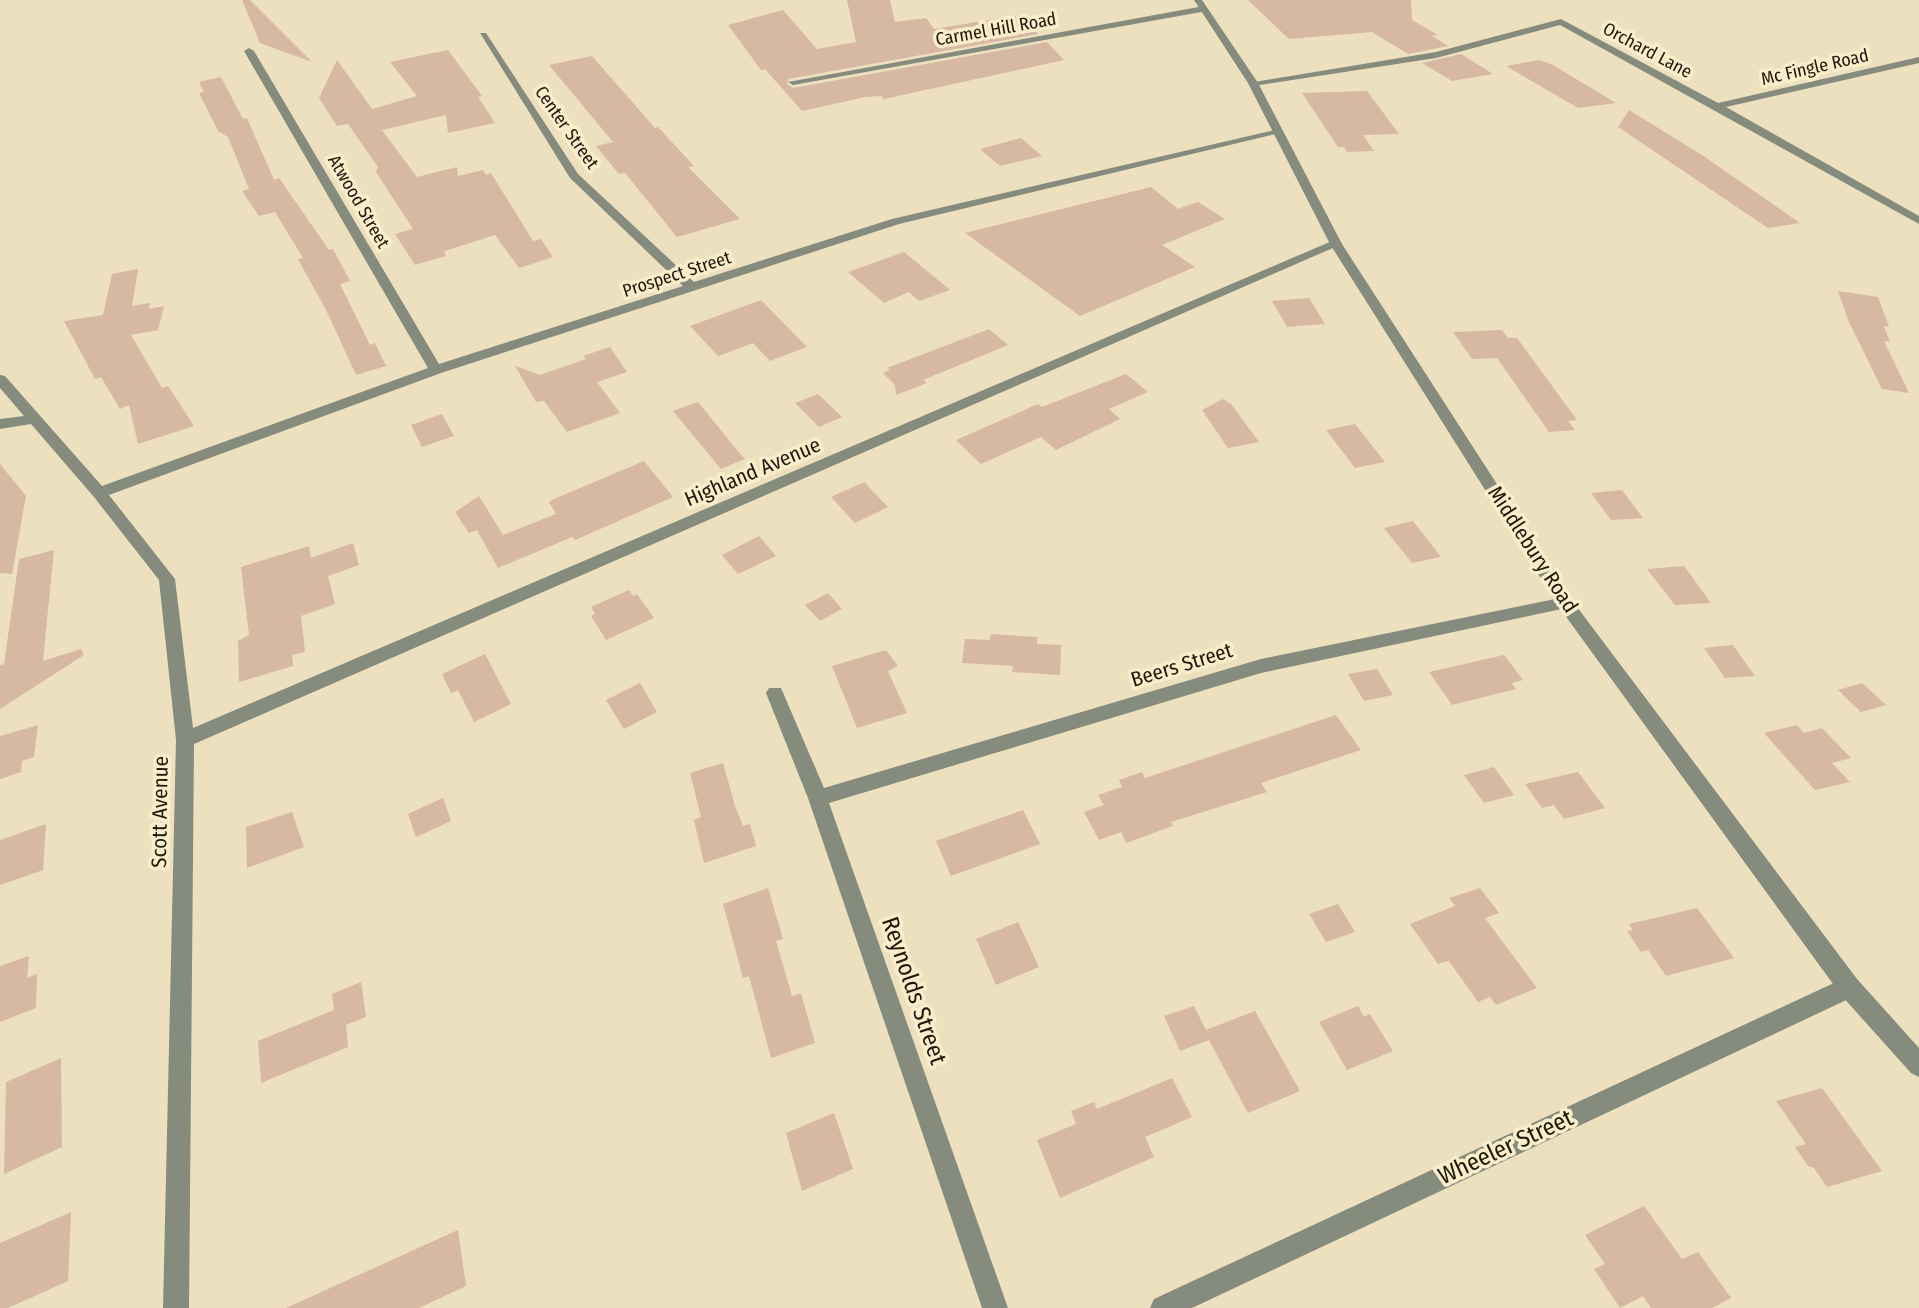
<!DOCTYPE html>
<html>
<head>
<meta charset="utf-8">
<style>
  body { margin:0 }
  canvas { display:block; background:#ece0be }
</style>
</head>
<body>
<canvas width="1919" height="1308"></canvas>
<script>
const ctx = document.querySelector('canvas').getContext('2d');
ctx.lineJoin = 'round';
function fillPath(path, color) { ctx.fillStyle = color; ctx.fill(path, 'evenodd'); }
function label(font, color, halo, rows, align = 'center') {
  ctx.font = font + ' "Fira Sans Condensed",sans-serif'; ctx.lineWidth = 7; ctx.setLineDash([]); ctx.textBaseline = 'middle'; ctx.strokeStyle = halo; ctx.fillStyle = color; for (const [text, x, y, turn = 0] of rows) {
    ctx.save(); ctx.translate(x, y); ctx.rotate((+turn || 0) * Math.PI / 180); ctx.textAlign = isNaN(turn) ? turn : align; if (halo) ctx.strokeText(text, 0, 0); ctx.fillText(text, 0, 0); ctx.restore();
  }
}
const building = new Path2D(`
  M242,0H250L312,62L260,43Z
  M847,0H890L895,22L926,18L934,29L1020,15L1038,34L788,79L787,84L793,88L1047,42L1064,60L884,99L881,96L865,97L802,111L765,69L761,70L728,25L783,10L817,49L856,42Z
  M1248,0H1411L1412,20L1438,35L1432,36L1448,46L1408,54L1372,32L1289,39Z
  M448,50L482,96L478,97L495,123L448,133L446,115L382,130L417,177L457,167L458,176L483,170L486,175L491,173L533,241L541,239L553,257L519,268L495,235L448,250L444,252L446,256L415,265L395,234L413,229L376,172L378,167L348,124L337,126L319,98L337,60L372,109L417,96L390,62Z
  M1461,54L1493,74L1452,81L1422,63Z
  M592,56L655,128L658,127L694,166L688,167L740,219L677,237L625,173L619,174L596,146L613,142L549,65Z
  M1539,60L1553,65L1616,103L1578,108L1506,66Z
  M221,77L243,119L247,118L274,180L279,178L329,250L333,249L350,281L340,284L370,345L375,343L386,366L356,375L326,310L298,259L303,258L275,212L259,216L242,191L249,189L228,137L218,131L199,93L204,92L199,82Z
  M1367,91L1399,134L1363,135L1374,151L1347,152L1344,147H1338L1302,93Z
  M1629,110L1705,157L1800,223L1768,228L1618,127Z
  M1021,138L1042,156L1000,166L980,149Z
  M1151,187L1178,209L1198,202L1225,219L1162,245L1195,267L1080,316L965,233Z
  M904,252L950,290L919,301L909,292L884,303L848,272Z
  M138,269L132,306L150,303L149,309L164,306L158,330L131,335L162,388L168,386L194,426L138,444L129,405L120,409L101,377L95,379L64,321L103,315L112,274Z
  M1838,291L1878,297L1889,327L1884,326L1890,342L1884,341L1909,393L1882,389L1848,320Z
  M1309,298L1325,324L1287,327L1272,301Z
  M761,300L807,347L770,361L753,343L718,356L690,326Z
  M989,329L1008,345L923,380L927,383L896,395L895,385L883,373L890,370L887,368Z
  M1502,330L1508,338H1517L1577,420L1568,421L1575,430L1549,432L1497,358L1472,359L1453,332Z
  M610,347L627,372L597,382L620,413L567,432L544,401L536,402L515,366L540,375L586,359L583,356Z
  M1126,374L1148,392L1109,409L1120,419L1056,450L1041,437L981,464L956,440L1038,404L1042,407Z
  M818,394L842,417L819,427L795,403Z
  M1223,399L1231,404L1259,442L1228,448L1202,410Z
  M698,402L737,450L745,459L721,469L673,411Z
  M442,414L454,436L422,447L411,425Z
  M1355,424L1385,462L1355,468L1326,430Z
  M644,461L673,497L575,540L572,537L498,568L477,530L469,533L455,512L479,496L503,535L556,514L549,502L554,499Z
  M0,464L26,496L12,574L0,573Z
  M864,482L888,507L855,523L831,497Z
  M1622,490L1643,518L1611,520L1591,493Z
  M1413,521L1441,557L1412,563L1384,528Z
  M759,536L776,556L738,574L722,555Z
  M353,543L359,565L328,576L335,604L301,616L305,652L292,655L293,666L239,682L238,641L249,635L241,567L309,546L311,558Z
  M54,550L43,661L81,649L84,655L0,709V665L4,664L19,559Z
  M1684,566L1687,570L1711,603L1675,605L1647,569Z
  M629,590L633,596L637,594L654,618L606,640L591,616L595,614L591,607Z
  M828,593L842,609L820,621L805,605Z
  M991,634L1037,637V644L1061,645L1060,675L1012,672L1013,666L962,663L965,639L990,640Z
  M1733,645L1755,676L1725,678L1704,648Z
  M886,650L898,666L888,671L907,713L857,728L832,666Z
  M485,654L511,704L474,722L458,690L451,693L442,674Z
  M1504,655L1523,680L1511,683L1516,689L1452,705L1429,672Z
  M1377,669L1393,695L1364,701L1348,674Z
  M640,683L657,712L624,729L606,700Z
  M1862,683L1886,705L1861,712L1838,690Z
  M1336,715L1361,750L1261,783L1267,792L1171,822L1173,826L1126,843L1121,832L1099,840L1084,812L1104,805L1098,795L1122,787L1119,780L1142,772L1145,778Z
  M38,725L34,757L22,761L21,772L0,779V736Z
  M1797,725L1804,733L1822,728L1851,758L1832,763L1850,782L1815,790L1764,733Z
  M723,763L735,806L743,826L750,824L756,846L704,863L694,820L701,817L690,773Z
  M1494,767L1514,795L1484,803L1464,775Z
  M1578,772L1605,808L1564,819L1554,805L1542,808L1525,784Z
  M443,798L451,821L416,837L408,814Z
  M1023,810L1040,844L951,876L936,841Z
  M292,812L304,847L247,868L246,827Z
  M46,824L43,870L0,885V840Z
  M768,888L783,939L776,941L792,996L801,993L815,1043L771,1058L749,976L743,978L723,904Z
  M1480,888L1499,913L1485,918L1537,988L1496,1005L1490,997L1478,1002L1449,961L1438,964L1410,924L1455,906L1449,898Z
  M1338,904L1355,932L1326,942L1309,914Z
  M1697,908L1734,958L1666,976L1648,950L1641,952L1627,931L1633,930L1629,924Z
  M1018,922L1039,967L996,985L976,939Z
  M29,956L27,978L37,974L36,1008L0,1022V966Z
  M361,982L366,1017L346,1025L348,1047L261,1083L258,1041L334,1010L332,994Z
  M1194,1006L1206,1030L1255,1011L1300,1091L1248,1113L1209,1040L1180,1051L1164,1016Z
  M1358,1006L1364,1017L1370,1014L1393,1051L1347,1070L1319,1022Z
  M61,1058L62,1147L4,1174L6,1082Z
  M1172,1078L1192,1117L1145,1137L1154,1157L1060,1198L1037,1140L1076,1124L1071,1111L1094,1102L1097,1109Z
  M1822,1088L1882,1171L1827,1187L1814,1168L1808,1166L1795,1147L1806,1144L1776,1101Z
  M834,1113L853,1169L802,1191L786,1133Z
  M1644,1206L1682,1259L1698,1252L1731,1298L1712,1308H1651L1643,1296L1620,1308L1594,1269L1605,1264L1585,1235Z
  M71,1212L68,1281L8,1308H0V1243Z
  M458,1230L466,1286L419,1308H286Z`);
const minor = new Path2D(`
  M1204,6L1207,11L793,85L788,82Z
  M1561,19L1718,103L1919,57V63L1726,107L1919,216V224L1560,25L1436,58L1253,86L1248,83L1436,52Z
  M480,33H486L578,174L694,282L892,219L1279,129L1284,132L899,224L441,373L109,495L175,579L193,728L1332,241L1342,244L194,744L189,1308H163L176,740L159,580L94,497L31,424L0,429V419L24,416L0,388V375L5,376L102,486L428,368L244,51L249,48L254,51L439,364L683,286L570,178Z
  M1565,597L1573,603L1571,607L1261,673L829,803L1008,1308H982L808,798L766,693L769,688H781L824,788L1261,659Z
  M1849,976L1857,979L1860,987L1857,995L1192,1308H1150L1154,1299Z`);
const tertiary = new Path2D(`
  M1194,0H1202L1258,83L1342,244L1571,599L1857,979L1919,1048V1077L1911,1073L1841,995L1559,607L1330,244L1248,83Z`);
const farStreetnames = [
  ["Carmel Hill Road",996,30,-10],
  ["Orchard Lane",1647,51,28],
  ["Mc Fingle Road",1815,68,-13],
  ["Center Street",566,128,55],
  ["Atwood Street",358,202,60],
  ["Prospect Street",677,275,-18]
];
const streetNames = [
  ["Highland Avenue",753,473,-23],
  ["Middlebury Road",1532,550,57],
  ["Beers Street",1182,666,-17],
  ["Scott Avenue",161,812,-89]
];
const nearStreetnames = [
  ["Reynolds Street",913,991,71],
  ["Wheeler Street",1506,1148,-25]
];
fillPath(building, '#d7b8a2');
fillPath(minor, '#858b7d');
fillPath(tertiary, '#858b7d');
label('18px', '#1c180c', '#f9edca', farStreetnames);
label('21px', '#1c180c', '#f9edca', streetNames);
label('24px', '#1c180c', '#f9edca', nearStreetnames);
</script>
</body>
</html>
